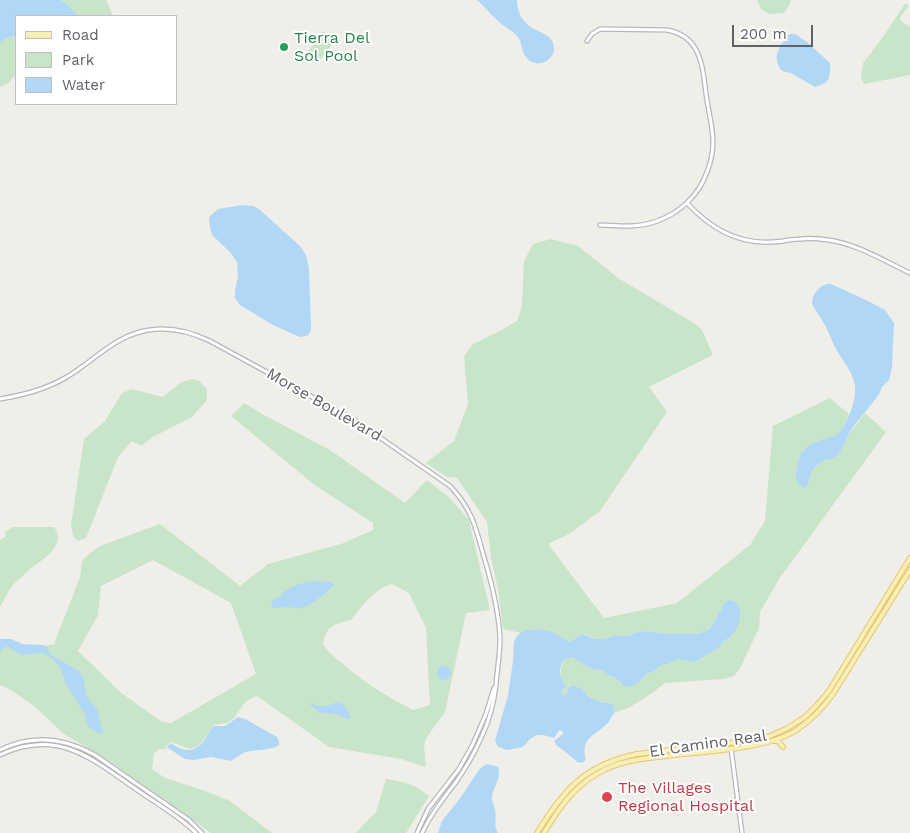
<!DOCTYPE html>
<html>
<head>
<meta charset="utf-8">
<style>
  body { margin:0 }
  #map { position:relative; width:910px; height:833px; overflow:hidden; background:#f0eee8; font-family:"Work Sans",sans-serif }
  canvas { display:block }
  .legend { position:absolute; left:15px; top:15px; width:162px; height:90px; box-sizing:border-box; background:#fff; border:1px solid #bfc0c2; margin:0; padding:6px 9px; list-style:none; font-size:15px; color:#5f6267 }
  .legend li { display:flex; align-items:center; gap:10px; height:25px }
  .legend b { width:25px; border:1px solid #bfc0c2 }
  .scale { position:absolute; left:732px; top:25px; width:81px; height:22px; box-sizing:border-box; border:2px solid #5f6267; border-top:0; padding-left:6px; font-size:15px; line-height:18px; white-space:nowrap; color:#5f6267; -webkit-text-stroke:4px #fff; paint-order:stroke }
</style>
</head>
<body>
<div id="map">
<canvas width="910" height="833"></canvas>
<ul class="legend">
<li><b style="height:6px;background:#f8efb6"></b>Road</li>
<li><b style="height:14px;background:#c8e5c9"></b>Park</li>
<li><b style="height:14px;background:#b1d7f7"></b>Water</li>
</ul>
<div class="scale">200 m</div>
</div>
<script>
const ctx = document.querySelector('canvas').getContext('2d');
ctx.lineJoin = 'round';
function fillPath(path, color) { ctx.fillStyle = color; ctx.fill(path, 'evenodd'); }
function stroke(path, color, width, dash) { ctx.strokeStyle = color; ctx.lineWidth = width; ctx.lineCap = dash ? 'butt' : 'round'; ctx.setLineDash(dash || []); ctx.stroke(path); }
function label(font, color, halo, rows, align = 'center') {
  ctx.font = font + ' "Work Sans",sans-serif'; ctx.lineWidth = 4; ctx.setLineDash([]); ctx.textBaseline = 'middle'; ctx.strokeStyle = halo; ctx.fillStyle = color; for (const [text, x, y, turn = 0] of rows) {
    ctx.save(); ctx.translate(x, y); ctx.rotate((+turn || 0) * Math.PI / 180); ctx.textAlign = isNaN(turn) ? turn : align; if (halo) ctx.strokeText(text, 0, 0); ctx.fillText(text, 0, 0); ctx.restore();
  }
}
const green = new Path2D(`
  M61,0H106L113,16H79L70,7Z
  M757,0H791L789,6L784,13L769,14L761,9Z
  M905,4L909,5L900,18V20L910,27V75L864,84L861,78L863,63L880,41Z
  M322,32H325L334,39V42L320,60L318,61L308,54V52Z
  M16,36V75L8,83L0,87V43L6,38Z
  M551,239L578,246L618,278L697,325L702,330L713,355L649,387L667,412L600,511L569,534L548,544L604,618L677,603L750,545L765,521L773,426L830,398L849,414L842,430L838,434L828,439L821,441L803,451L808,484L812,471L816,466L823,461L831,459L839,455L848,436L865,413L886,432L779,579L760,612L759,628L740,668L734,676L723,679L665,683L648,696L628,708L614,713L612,703L594,700L578,686H570L566,696H562L561,692L566,687L561,678V667L563,660L572,657L602,670C608,676 616,677 621,684H634L640,681L646,674L651,673L663,664L676,659L695,662L717,649L720,644L728,639L735,602L731,600L726,601L712,625L706,631L699,634H668L643,631L625,636H612L608,638L599,639H595L585,634L578,636L570,642L549,631L540,629L524,630L521,633L503,629L498,589L491,558L487,522L457,478L447,477L426,463L454,441L468,404L464,356L473,344L498,332L517,321L522,306L524,261L533,244Z
  M192,379L199,381L207,389V400L192,417L153,437L141,446L132,441L118,457L86,538L78,541L73,536L71,525L84,439L105,421L122,393L132,389L163,397L180,383Z
  M244,403L264,415L330,450L405,503L427,480L449,497L469,520L490,610L466,613L445,712L427,737L424,745L426,767L401,759L329,747L257,696L246,701L234,718L227,723L214,725L198,747L190,749L171,742L166,746V749H159L154,753L152,769L165,778L208,792L230,801L272,833H211L106,759L64,734L34,706L11,690L0,685V639H11L25,645H42L46,646L54,644L80,577L82,561L90,553L100,546L160,524L240,586L268,564L344,543L373,530V523L316,486L231,416ZM153,560L231,603L256,674L171,723L162,722L120,692L78,651L98,615L101,586ZM392,584L409,593L426,628L430,705L413,710C388,697 364,683 343,664C335,658 328,652 323,644C326,626 334,624 351,620C362,606 374,589 392,584Z
  M13,527H54C68,546 41,560 29,570C24,575 17,580 12,586C7,593 4,600 0,607V540L5,537L6,533L5,532Z
  M386,779C405,782 414,784 429,796L406,833H356L376,812Z`);
const water = new Path2D(`
  M0,0H61L70,7L79,16H16V36L6,38L0,43Z
  M477,0H517C517,9 520,18 527,24C536,33 554,33 554,48C554,52 553,55 550,58C542,67 529,64 524,54C521,48 522,41 517,36C512,30 505,27 499,22C491,15 485,7 477,0Z
  M789,34H795L807,42L830,63C830,79 831,82 815,87L791,73L782,71C771,56 779,47 789,34Z
  M242,205L253,206L259,209L300,246L306,255L309,269L311,326V331L307,336L300,337L273,325L240,305L235,298V291L238,276L237,262L230,252L212,235L210,227L209,220L210,216L218,209Z
  M827,284H831L870,302L885,310L894,323L892,367L889,380L882,387L878,396L853,427L848,436L839,455L831,459L823,461L816,466L812,471L808,484L805,488L799,485C795,479 796,474 797,467C800,451 807,445 822,440C828,438 834,437 839,433C846,426 854,404 855,394C858,376 841,360 834,345C831,339 829,333 826,327C822,319 816,312 812,304C812,294 818,287 827,284Z
  M311,581L333,582L334,585C326,593 312,606 300,608C295,609 289,606 284,607C279,607 277,609 272,607C270,597 276,600 281,596C282,595 283,593 284,592C291,586 302,583 311,581Z
  M731,600C743,604 742,620 736,629C732,636 727,640 721,643V645L717,649L695,662L676,659L668,664H663L651,673L646,674L640,681L630,687L624,686L615,678L608,675L602,670L592,669L572,657L563,660C558,669 560,679 566,686L561,692L562,696L566,695L570,686C585,685 583,694 593,699C599,702 607,702 613,704C613,707 614,710 614,713C613,715 611,718 610,720C599,735 579,736 586,760L582,763L577,762L567,753L556,745L554,741L563,734V732L560,730L558,732L554,738L543,735H537L530,739L523,747L507,750L498,747L495,741L508,695L513,661L514,642L516,637L524,630L540,629L552,632L570,642L578,636L583,634L595,639H599L608,638L612,636H625L643,631L668,634H699L709,629L714,622L724,604L726,601Z
  M0,639H11L22,644L42,645L46,646L51,655L79,671L83,676L87,697L97,709L103,734L96,732L88,726L84,713L67,686L60,667L52,659L44,653H39L21,655L8,647H5L0,652Z
  M437 673a7 7 0 1 1 14 0a7 7 0 1 1-14 0Z
  M310,703C315,705 321,707 326,706C329,706 331,704 334,703C344,701 350,710 350,719H346L336,714L321,713L311,706Z
  M238,717L245,719L277,737L279,741V745C270,751 257,749 246,752C240,754 236,758 231,761L211,757L194,760L185,759L168,748L167,747L171,743C174,745 178,748 182,749C202,754 204,737 214,726H225Z
  M486,764L492,765L498,767C502,779 493,786 492,798C492,802 494,805 495,809C497,818 493,825 498,833H438L442,821L461,797L479,770Z`);
const minor = new Path2D(`
  M587,41L592,34L600,29L667,30C678,32 689,38 695,48C704,63 704,83 707,100C709,114 713,128 713,142C713,152 711,162 707,172C699,195 680,213 657,221C639,228 619,226 600,225
  M687,203C709,227 737,244 771,242C781,242 791,239 801,239C810,238 820,239 828,240C858,244 884,261 910,273
  M0,399C23,395 44,390 65,378C81,369 94,357 109,347C141,324 175,324 210,341L356,421L450,486C472,509 476,528 484,557C492,584 499,611 500,639C500,655 497,670 496,685C494,703 490,719 482,736C475,752 466,768 456,782C443,799 431,814 422,833
  M731,748L742,833
  M0,750C32,734 65,738 95,755L189,820L202,833
  M0,755C59,727 93,760 140,792C159,805 180,817 196,833
  M417,833L428,809L459,769L472,746L486,714L494,688`);
const major = new Path2D(`
  M774,741H778L783,747
  M537,833C564,789 585,765 637,754L753,740L770,736L788,728L805,717L817,705L829,691L910,558
  M544,833C559,808 573,787 600,772C618,762 638,759 658,757C697,751 762,751 795,731C810,721 823,708 833,694L910,570`);
const markers = [
  [284,47,5,"#2e9e5b"],
  [607,797,6,"#e0444e"]
];
const leisureNames = [
  ["Tierra Del",294,38],
  ["Sol Pool",294,56]
];
const streetNames = [
  ["Morse Boulevard",324,405,30],
  ["El Camino Real",708,744,-8]
];
const healthNames = [
  ["The Villages",618,788],
  ["Regional Hospital",618,806]
];
fillPath(green, '#c8e5c9');
fillPath(water, '#b1d7f7');
stroke(minor, '#b5b7bb', 5.5);
stroke(major, '#e5c66d', 6);
stroke(minor, '#fff', 3);
stroke(major, '#f8efb6', 4);
for (const [x, y, r, color] of markers) { const dot = new Path2D(); dot.arc(x, y, r, 0, 2 * Math.PI); ctx.fillStyle = color; ctx.fill(dot); stroke(dot, '#fff', 2); }
label('16px', '#27864d', '#fff', leisureNames, 'left');
label('16px', '#5f6267', '#fff', streetNames);
label('16px', '#be3a42', '#fff', healthNames, 'left');
</script>
</body>
</html>
